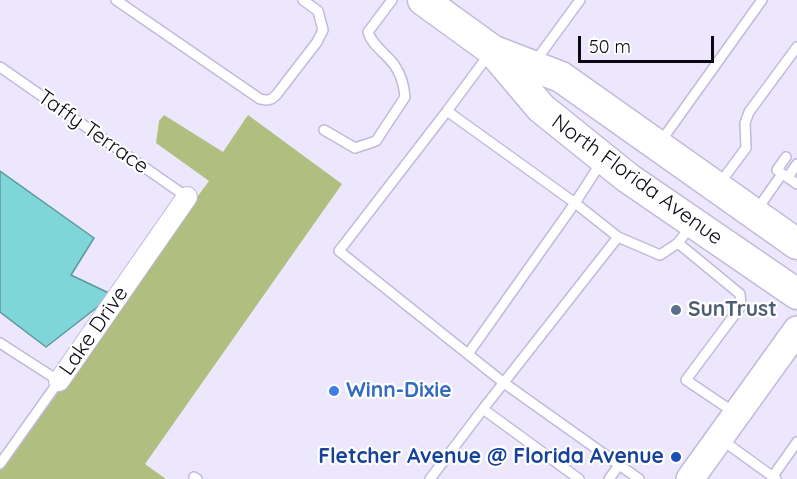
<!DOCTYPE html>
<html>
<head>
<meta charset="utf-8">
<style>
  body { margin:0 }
  #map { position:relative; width:797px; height:479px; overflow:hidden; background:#ece7fc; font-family:Quicksand,sans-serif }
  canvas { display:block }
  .scale { position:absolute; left:578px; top:36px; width:136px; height:27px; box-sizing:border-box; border:3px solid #0c0914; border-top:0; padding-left:8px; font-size:18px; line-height:21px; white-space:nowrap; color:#0c0914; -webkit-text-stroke:4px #fff; paint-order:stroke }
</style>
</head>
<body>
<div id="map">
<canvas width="797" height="479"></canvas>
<div class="scale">50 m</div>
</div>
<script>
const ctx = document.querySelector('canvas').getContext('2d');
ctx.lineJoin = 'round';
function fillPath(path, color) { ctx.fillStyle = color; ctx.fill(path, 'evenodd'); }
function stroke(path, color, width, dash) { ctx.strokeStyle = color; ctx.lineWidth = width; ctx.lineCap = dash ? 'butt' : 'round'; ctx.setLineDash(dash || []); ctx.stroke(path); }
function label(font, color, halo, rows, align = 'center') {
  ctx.font = font + ' Quicksand,sans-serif'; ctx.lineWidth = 4.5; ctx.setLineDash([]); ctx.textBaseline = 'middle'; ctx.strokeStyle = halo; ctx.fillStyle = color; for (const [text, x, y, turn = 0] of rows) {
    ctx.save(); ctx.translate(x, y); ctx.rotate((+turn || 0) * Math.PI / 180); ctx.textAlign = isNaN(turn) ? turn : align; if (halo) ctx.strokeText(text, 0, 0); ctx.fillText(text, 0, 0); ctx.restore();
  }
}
const forest = new Path2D(`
  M164,115L223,152L248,115L342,184L145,464L166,479H0V462L209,181L156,143L159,121Z`);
const water = new Path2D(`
  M0,171L94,238L71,275L113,295L46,347L0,312Z`);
const service = new Path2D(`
  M116,0L260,99C268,101 272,100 277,94L317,42L323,30L318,11L303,0
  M534,63L580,0
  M0,67L187,197
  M447,111L490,53
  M324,130L355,148L376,141L405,97C404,86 402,76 395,66C387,54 372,46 368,32L392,0
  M659,144L762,0
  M786,157L777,170L797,184
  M602,161L575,203L447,111L339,251L504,383L639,479
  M788,177L797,164
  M720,183L746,148L745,123L749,112L797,47
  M756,211L782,174
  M618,237L660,255L678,243L690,227
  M678,243L740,294L741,306L686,380L735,413
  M0,343L59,381L0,464
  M468,354L575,203L618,237L483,409L579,479
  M722,440L776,479
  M773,476L797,442
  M194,477L197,479
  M430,479L483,409
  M609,479L619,465`);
const minor = new Path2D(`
  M59,381L187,197`);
const secondary = new Path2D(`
  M690,479L797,330`);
const primary = new Path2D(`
  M423,0L492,50L541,108L628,178L797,294
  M494,51L561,77L797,244`);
const markers = [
  [676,310,6,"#5c6f8a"],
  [334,391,6,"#3f7fe0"],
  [676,457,6,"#1a4fb4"]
];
const streetNames = [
  ["Taffy Terrace",93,132,35],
  ["North Florida Avenue",637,180,36],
  ["Lake Drive",94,331,-55]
];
const serviceNames = [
  ["SunTrust",688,310]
];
const shopNames = [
  ["Winn-Dixie",346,391]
];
const transitNames = [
  ["Fletcher Avenue @ Florida Avenue",664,457]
];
fillPath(forest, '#b0be80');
fillPath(water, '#7ed6d8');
stroke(water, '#5c989d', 1.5);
stroke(service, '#c2b9db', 12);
stroke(minor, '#c2b9db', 22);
stroke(secondary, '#c2b9db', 30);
stroke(primary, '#c2b9db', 33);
stroke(service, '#fff', 9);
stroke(minor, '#fff', 20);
stroke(secondary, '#fff', 27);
stroke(primary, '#fff', 30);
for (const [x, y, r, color] of markers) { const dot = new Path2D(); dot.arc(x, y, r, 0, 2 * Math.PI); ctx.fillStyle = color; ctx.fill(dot); stroke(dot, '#fff', 2); }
label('21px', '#0c0914', '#fff', streetNames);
label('bold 21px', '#4e5e75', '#fff', serviceNames, 'left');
label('bold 21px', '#366cbe', '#fff', shopNames, 'left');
label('bold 21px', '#164399', '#fff', transitNames, 'right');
</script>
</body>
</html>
